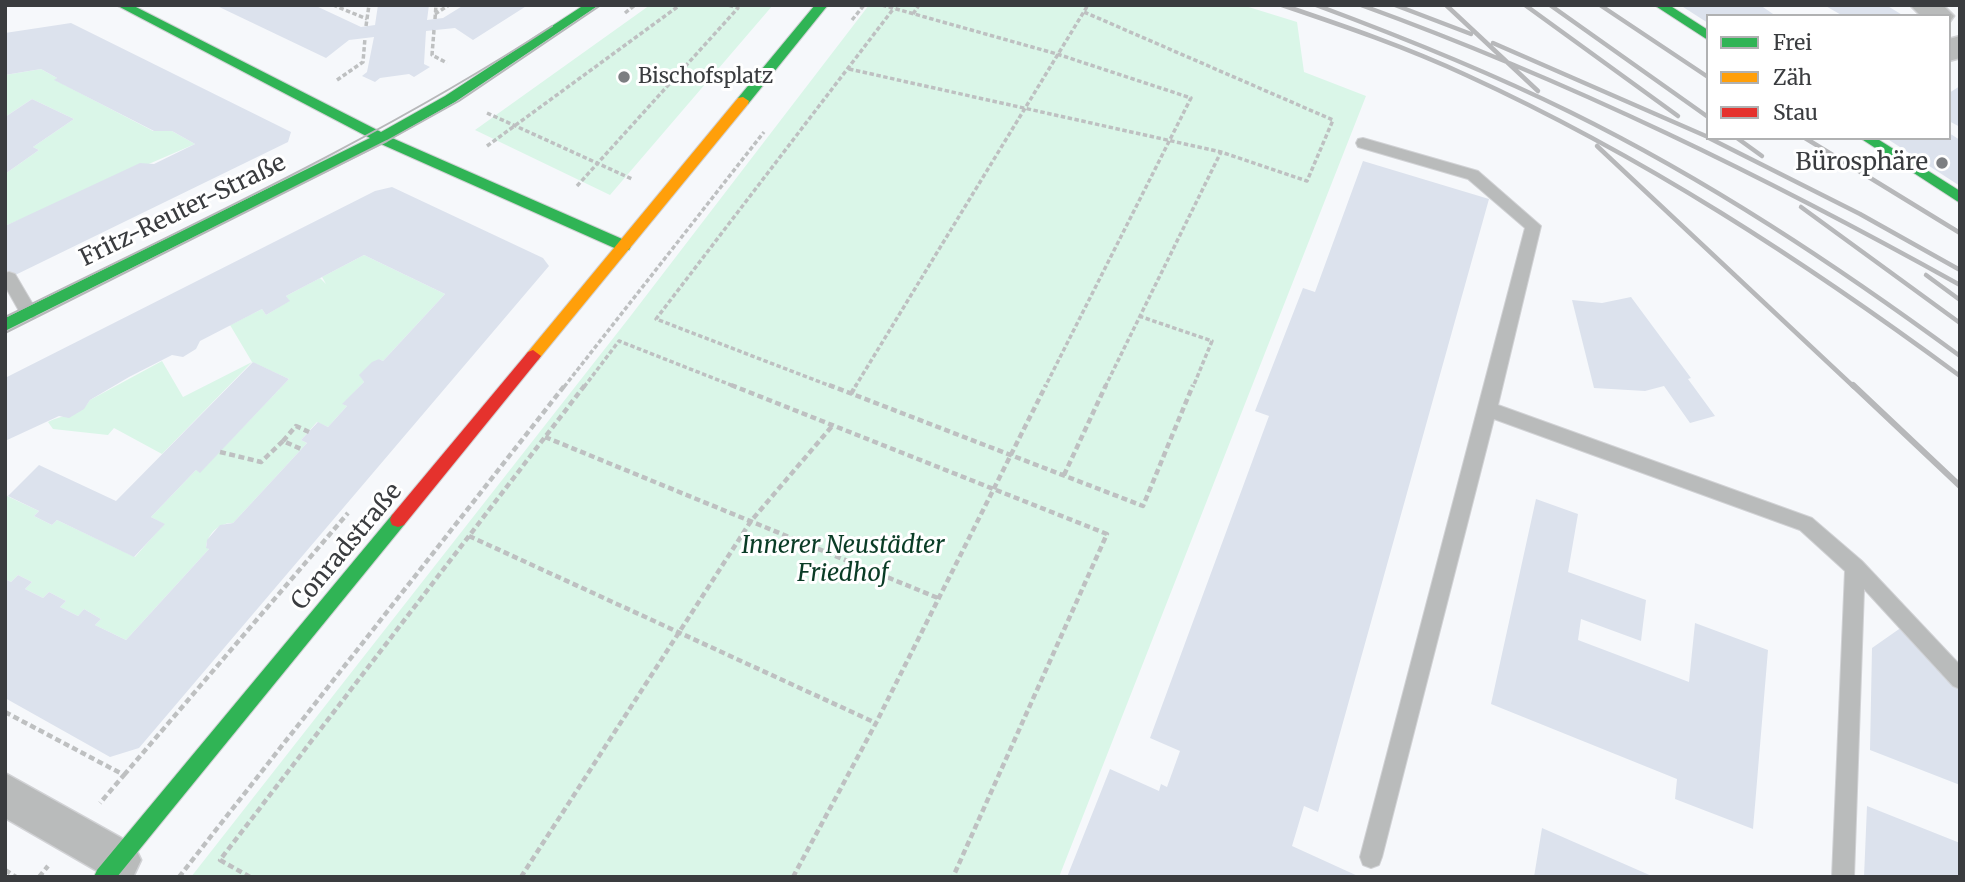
<!DOCTYPE html>
<html>
<head>
<meta charset="utf-8">
<style>
  body { margin:0 }
  #map { position:relative; width:1965px; height:882px; overflow:hidden; background:#f6f8fb; font-family:Merriweather,serif }
  canvas { display:block }
  .frame { position:absolute; inset:0; border:7px solid #3a3c3f; pointer-events:none }
  .legend { position:absolute; left:1706px; top:14px; width:245px; height:126px; box-sizing:border-box; background:#fff; border:2px solid #b0b1b2; margin:0; padding:9px 12px; list-style:none; font-size:21px; color:#3a3c3f }
  .legend li { display:flex; align-items:center; gap:14px; height:35px }
  .legend b { width:35px; border:2px solid #b0b1b2 }
</style>
</head>
<body>
<div id="map">
<canvas width="1965" height="882"></canvas>
<div class="frame"></div>
<ul class="legend">
<li><b style="height:9px;background:#30b455"></b>Frei</li>
<li><b style="height:9px;background:#ff9f0a"></b>Zäh</li>
<li><b style="height:9px;background:#e5322d"></b>Stau</li>
</ul>
</div>
<script>
const ctx = document.querySelector('canvas').getContext('2d');
ctx.lineJoin = 'round';
function fillPath(path, color) { ctx.fillStyle = color; ctx.fill(path, 'evenodd'); }
function stroke(path, color, width, dash) { ctx.strokeStyle = color; ctx.lineWidth = width; ctx.lineCap = dash ? 'butt' : 'round'; ctx.setLineDash(dash || []); ctx.stroke(path); }
function label(font, color, halo, rows, align = 'center') {
  ctx.font = font + ' Merriweather,serif'; ctx.lineWidth = 6; ctx.setLineDash([]); ctx.textBaseline = 'middle'; ctx.strokeStyle = halo; ctx.fillStyle = color; for (const [text, x, y, turn = 0] of rows) {
    ctx.save(); ctx.translate(x, y); ctx.rotate((+turn || 0) * Math.PI / 180); ctx.textAlign = isNaN(turn) ? turn : align; if (halo) ctx.strokeText(text, 0, 0); ctx.fillText(text, 0, 0); ctx.restore();
  }
}
const green = new Path2D(`
  M650,5H773L610,195L475,130Z
  M869,5H1242L1297,22L1304,72L1366,96L1059,877H191L629,318Z
  M41,69L57,78L55,80L153,131H172L195,144L5,226V174L39,150L33,147L74,119L32,99L5,117V75Z
  M364,255L445,294L383,361L379,359L360,375L364,382L343,404L347,406L328,427L317,422L301,440L307,443L233,523C220,522 207,534 206,547L209,549L126,640L95,625L101,619L84,609L78,616L60,607L66,601L49,592L43,598L25,589L32,582L18,575L11,582L5,579V495L39,511L34,516L52,525L57,520L135,557L164,524L151,517L196,470L200,472L289,379L252,362L162,454L114,428L108,435L53,429L48,422C65,413 79,418 90,400L162,361L183,397L252,362L230,325L262,309L266,315L289,301L286,296L320,278L326,284L322,277Z`);
const building = new Path2D(`
  M215,5H314L361,27L375,25L378,5H429L427,20L443,18L464,5H528L473,40L455,28L426,31L424,64L430,67L414,77L409,74L380,78L375,82L362,76L367,72L374,37L349,40L326,58Z
  M1680,5H1760L1776,16H1708V23Z
  M1824,5H1886L1904,16H1843Z
  M71,23L291,132L288,142L5,280V226L140,163L154,164L195,144L172,131H154L54,80L57,78L41,69L5,75V33Z
  M1960,86V127L1949,121V93Z
  M32,99L74,119L33,147L39,150L5,174V117Z
  M1949,133L1960,140V186L1886,138H1949Z
  M1363,161L1489,199L1318,812L1304,806L1292,846L1360,877H1067L1110,769L1159,791L1161,784L1167,787L1180,751L1150,738L1269,416L1255,411L1303,288L1315,292Z
  M392,187L543,258L549,266L139,748L110,757L5,698V579L11,582L18,575L32,582L25,589L43,598L49,592L66,601L60,607L78,616L84,609L101,619L95,625L126,640L209,549L206,548L207,540L220,525L233,523L307,443L301,440L318,422L328,427L347,406L342,404L364,382L359,375L372,362L379,359L383,361L445,294L364,255L286,296L290,301L266,315L262,309L200,341L196,349L183,357L172,355L129,377L90,400L84,409L69,418L59,416L5,441V378L375,191Z
  M1631,297L1691,378L1688,379L1715,416L1690,423L1664,386L1645,391L1594,388L1572,300L1602,303Z
  M253,362L289,379L200,473L196,470L151,517L165,524L134,557L57,520L52,525L34,516L39,511L8,496L39,465L116,501Z
  M1536,499L1578,514L1568,572L1646,600L1641,641L1581,619L1578,640L1689,682L1695,623L1768,650L1753,829L1675,799L1677,779L1491,704Z
  M1902,627L1960,684V785L1870,750L1872,648Z
  M1867,806L1960,843V877H1864Z
  M1542,828L1654,877H1534Z`);
const pathFar1 = new Path2D(`
  M333,5L367,19
  M882,5L1057,54L1191,98L1045,387
  M625,13L635,5
  M435,14L449,5
  M913,14L919,5
  M435,19L436,5
  M852,20L864,5
  M366,26L369,5
  M434,30L432,55L447,63
  M849,69L1221,152L1307,181L1333,120L1084,12
  M337,80L363,62L365,38
  M487,113L632,179
  M487,146L680,5
  M577,186L738,8L728,5
  M1139,316L1212,341L1193,387
  M564,387L764,132
  M584,387L619,341L736,387
  M833,387L656,319L894,8
  M855,387L1088,5
  M1105,387L1221,152`);
const path = new Path2D(`
  M731,385L1107,534L953,877
  M829,385L1143,506L1193,385
  M851,394L856,385
  M545,437L938,598
  M283,441L296,426L309,432
  M220,452L261,462L283,441L301,449
  M1064,475L1106,385
  M469,536L876,723
  M5,712L124,775L100,803
  M124,775L348,513
  M5,870L16,877
  M39,877L48,866
  M179,877L565,385
  M250,877L220,860L585,385
  M521,877L751,521L833,425
  M793,877L876,723L1046,385`);
const lane = new Path2D(`
  M1363,138L1478,171L1541,226L1498,405L1812,518L1862,561L1960,665V689L1953,686L1864,589L1854,877H1832L1845,571L1800,530L1494,419L1382,857L1379,865L1371,868L1363,865L1360,857L1525,228L1468,179L1358,147L1356,143L1358,139Z
  M9,272L15,274L35,308L37,313L35,318H23L5,286V273Z`);
const street = new Path2D(`
  M1910,5H1943L1954,16L1949,23V16H1921Z
  M1960,36V58L1949,61V39Z
  M5,773L134,845L141,860L134,875H104L5,818Z`);
const fast = new Path2D(`
  M116,5H132L381,132L445,96L584,5H599L455,102L392,138L629,242L631,246L629,250H619L381,144L5,331V318L370,138Z
  M815,5H828L748,104H738V98Z
  M1654,5H1669L1708,30V40Z
  M1860,138H1876L1960,191V203Z
  M398,513L404,515L406,520L404,525L117,877H94L97,870L392,515Z`);
const slow = new Path2D(`
  M743,97L749,101L748,104L538,360H528L525,356L528,352L738,98Z`);
const jam = new Path2D(`
  M533,350L541,356L538,360L404,525L398,527L392,525L390,520L392,515L528,352Z`);
const tram = new Path2D(`
  M5,317C190,225 379,139 552,26
  M5,333L387,141L459,101L601,5`);
const railFar1 = new Path2D(`
  M1282,5C1344,26 1406,47 1466,75C1643,156 1804,261 1960,376
  M1316,5C1402,37 1487,71 1570,112C1708,180 1836,265 1960,356
  M1361,5C1570,81 1766,177 1960,285
  M1395,5L1471,34
  M1446,5L1538,91
  M1525,5L1678,116
  M1550,5L1708,117
  M1600,5L1708,77
  M1493,43L1708,137
  M1709,138L1860,214L1960,270
  M1737,138L1762,156
  M1805,138L1960,233
  M1597,146L1854,387
  M1801,207L1960,323
  M1926,275L1960,300`);
const rail = new Path2D(`
  M1853,385L1960,486`);
const markers = [
  [624,77,7,"#7c7e81"],
  [1942,163,7,"#7c7e81"]
];
const farPoinames = [
  ["Bischofsplatz",638,77]
];
const poiNames = [
  ["Bürosphäre",1928,163]
];
const streetNames = [
  ["Fritz-Reuter-Straße",183,211,-26],
  ["Conradstraße",347,547,-50]
];
const parkNames = [
  ["Innerer Neustädter",843,546],
  ["Friedhof",843,574]
];
fillPath(green, '#daf6e8');
fillPath(building, '#dce2ed');
stroke(lane, '#d1d2d5', 2);
stroke(street, '#d1d2d5', 3);
stroke(fast, '#d1d2d5', 2);
stroke(slow, '#d1d2d5', 2);
stroke(jam, '#d1d2d5', 2);
stroke(pathFar1, '#bec0c1', 3.5, [4.5, 2.5]);
stroke(path, '#bec0c1', 4.5, [6, 3.5]);
fillPath(lane, '#b9bbbb');
fillPath(street, '#b9bbbb');
fillPath(fast, '#30b455');
fillPath(slow, '#ff9f0a');
fillPath(jam, '#e5322d');
stroke(tram, '#b7b8ba', 2);
stroke(railFar1, '#b7b8ba', 4.5);
stroke(rail, '#b7b8ba', 6);
for (const [x, y, r, color] of markers) { const dot = new Path2D(); dot.arc(x, y, r, 0, 2 * Math.PI); ctx.fillStyle = color; ctx.fill(dot); stroke(dot, '#fff', 2.5); }
label('21px', '#3a3c3f', '#fff', farPoinames, 'left');
label('24px', '#3a3c3f', '#fff', poiNames, 'right');
label('24px', '#3a3c3f', '#fff', streetNames);
label('italic 24px', '#0a3c26', '#fff', parkNames);
</script>
</body>
</html>
